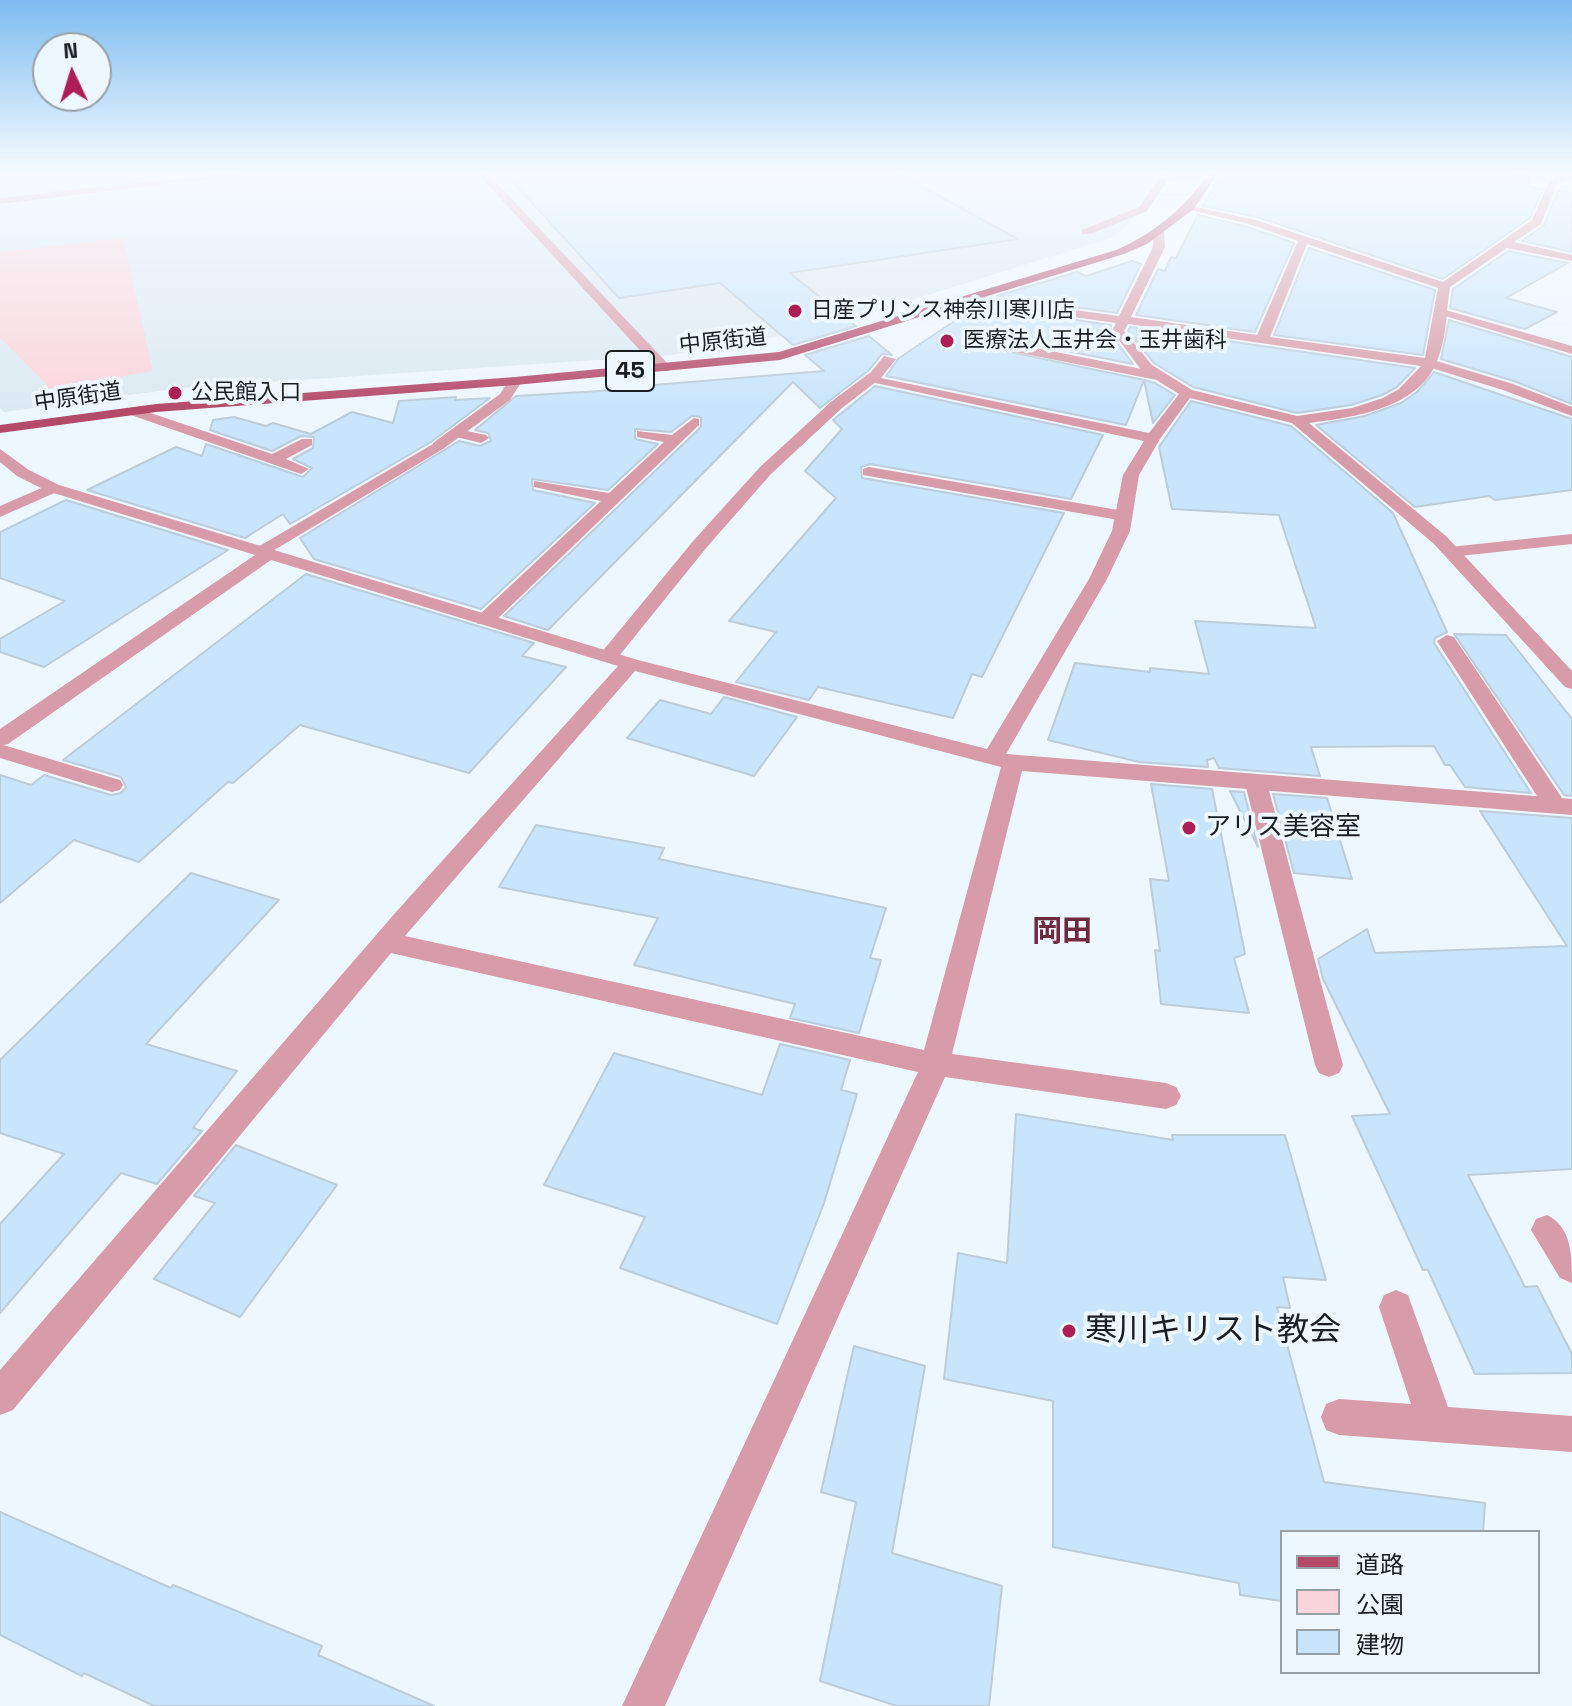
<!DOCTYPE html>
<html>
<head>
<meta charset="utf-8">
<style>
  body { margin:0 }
  #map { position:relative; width:1572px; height:1706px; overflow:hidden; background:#edf7ff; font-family:"Space Grotesk","Noto Sans JP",sans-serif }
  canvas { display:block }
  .legend { position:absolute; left:1280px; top:1530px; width:260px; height:144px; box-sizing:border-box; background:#edf7ff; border:2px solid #98a0a7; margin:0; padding:10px 14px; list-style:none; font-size:24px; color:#181e22 }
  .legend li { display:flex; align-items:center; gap:16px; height:40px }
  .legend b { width:40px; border:2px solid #98a0a7 }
  .north { position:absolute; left:32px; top:32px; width:80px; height:80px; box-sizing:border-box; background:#edf7ff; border:2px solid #98a0a7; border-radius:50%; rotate:356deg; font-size:22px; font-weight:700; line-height:32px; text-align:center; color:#181e22 }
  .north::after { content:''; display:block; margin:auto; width:28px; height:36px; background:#ae1e56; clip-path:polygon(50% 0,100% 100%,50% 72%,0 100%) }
</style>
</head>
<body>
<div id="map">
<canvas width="1572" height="1706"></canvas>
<ul class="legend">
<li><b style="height:10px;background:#b44a6a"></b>道路</li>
<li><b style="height:22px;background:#fad5dc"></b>公園</li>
<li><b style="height:22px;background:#c9e5fb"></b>建物</li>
</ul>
<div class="north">N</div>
</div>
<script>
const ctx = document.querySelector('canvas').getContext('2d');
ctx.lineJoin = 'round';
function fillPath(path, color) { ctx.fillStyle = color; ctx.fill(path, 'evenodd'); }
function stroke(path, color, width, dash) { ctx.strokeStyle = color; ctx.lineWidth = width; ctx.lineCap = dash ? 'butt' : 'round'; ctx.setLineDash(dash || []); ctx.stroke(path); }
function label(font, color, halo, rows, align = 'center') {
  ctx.font = font + ' "Space Grotesk","Noto Sans JP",sans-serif'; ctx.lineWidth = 8; ctx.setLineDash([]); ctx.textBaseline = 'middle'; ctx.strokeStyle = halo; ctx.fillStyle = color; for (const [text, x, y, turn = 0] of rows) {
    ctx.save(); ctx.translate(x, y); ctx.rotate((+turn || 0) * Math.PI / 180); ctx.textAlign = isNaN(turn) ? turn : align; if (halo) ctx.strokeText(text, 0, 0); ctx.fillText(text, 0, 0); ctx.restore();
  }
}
const built = new Path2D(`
  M1179,172L1115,237L815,330L671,355L181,388L4,412L0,408V173Z`);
const green = new Path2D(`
  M123,238L153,371L51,389L0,338V252Z`);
const building = new Path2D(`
  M504,172H895L1018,239L790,273L856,326L793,345L720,283L619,298Z
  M1222,172H1500L1529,176L1528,186L1543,189L1530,218L1443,279L1257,217L1203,206Z
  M1558,191L1572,193V252L1522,241L1544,225Z
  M1198,215L1248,227L1294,243L1255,332L1136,315L1158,269L1165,271L1171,257L1176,258Z
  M1309,248L1435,290L1423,355L1274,335Z
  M1508,251L1568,263L1506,298L1557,312L1525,329L1450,308L1453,289Z
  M1132,261L1141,264L1117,313L997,296L1077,272L1086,276Z
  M977,306L1111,325L1110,333L1133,364L991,336L983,338L982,346L1144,380L1126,425L886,376L899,358Z
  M1449,320L1572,357V404L1514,381L1441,359Z
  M1130,327L1415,368L1397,387L1382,395L1351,405L1297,413L1193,387L1154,363L1128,331Z
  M869,336L892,355L882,354L869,370L820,408L793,382L548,630L504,616L701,427V417L692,416L671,432L635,429V439L658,444L608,490L532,479L533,490L595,503L481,609L314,559L300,538L459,441L480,446L491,441L488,433L475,430L516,396L617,390V388L824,371L805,355Z
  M1434,372L1572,419V490L1495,500L1489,496L1415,507L1316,425L1365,416L1401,403L1417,392Z
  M1144,380L1155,383L1175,395L1153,423Z
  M875,386L1103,435L1071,499L870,464L861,467L862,478L1064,513L982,677L972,674L953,718L818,687L809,700L736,682L776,632L729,621L836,498L805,471L842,429L833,420Z
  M456,397L455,400L490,398L431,442L290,524L283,514L245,538L87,490L176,447L202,456L206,444L303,477L312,468L293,459L313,448L314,437L301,436L272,451L210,430L213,420L234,417L266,426L273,423L311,434L352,412L393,423L399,401Z
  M1191,401L1291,426L1393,513L1447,632L1435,638L1434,643L1531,793L1465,787L1450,765H1445L1434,746L1311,747L1320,776L1219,768L1214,758L1207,760L1208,767L1139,762L1048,740L1075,663L1150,672V668L1209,674L1195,621L1316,628L1279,515L1172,509L1159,447Z
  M66,500L228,550L44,667L0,652V639L65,601L0,578V532Z
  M306,574L534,643L522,656L566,667L469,773L300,725L233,783L228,782L139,862L74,840L0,903V775L31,785L44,775L111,795L121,793L126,787L121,777L63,760Z
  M1454,634L1506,635L1572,719V796L1564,795Z
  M724,697L797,717L754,776L627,738L660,700L711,714Z
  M1151,784L1212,789L1245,954L1234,958L1249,1013L1161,1004L1155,950L1160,951L1150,879L1169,881Z
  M1230,791L1244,792L1258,847Z
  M1273,794L1327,798L1352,879L1294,873Z
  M1480,811L1572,818V1169L1468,1175L1525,1287L1537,1286L1572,1354V1373L1475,1374L1428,1270H1423L1352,1116L1390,1114L1323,979L1318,959L1367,929L1375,953L1567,946Z
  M536,825L664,848L659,859L886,908L870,958L881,960L859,1033L790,1018L795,1004L634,965L658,918L499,887Z
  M191,873L279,900L146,1044L237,1071L193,1128L202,1131L157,1184L121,1173L0,1313V1224L64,1154L0,1133V1060Z
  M780,1044L850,1060L841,1090L857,1094L824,1203L777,1324L620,1268L645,1217L544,1185L614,1053L762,1095Z
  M1016,1114L1173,1140L1172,1135H1285L1326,1280L1283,1277L1290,1308L1277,1307L1324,1482L1485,1503L1483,1532H1282V1601L1240,1595L1239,1583L1053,1547V1401L944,1379L958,1253L1007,1263Z
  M236,1145L337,1185L240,1317L154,1279L215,1203L194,1196Z
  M854,1346L925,1366L892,1553L1002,1586L989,1706H897L820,1681L856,1502L821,1492Z
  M0,1512L171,1588L173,1585L322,1646L318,1655L434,1706H154L84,1673L82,1676L0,1635Z`);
const lane = new Path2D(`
  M234,172H266L0,204V198Z
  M476,172H486L669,365V371H659Z
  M1164,172H1173L1147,211L1090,234H1082V230L1139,207Z
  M1435,307L1572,346V354L1435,313Z
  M990,339L1157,372L1164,376L1157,380L985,346V340Z
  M884,356L896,359L881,378L842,408L771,474L707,547L615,661H601L598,657L601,653L694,540L760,467L832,401L871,372Z
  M1430,359L1513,384L1572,407V416L1503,390L1425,366V360Z
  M133,407L272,454L302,439H312V445L286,459L309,469L301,474L295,472L128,414L126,411Z
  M694,418L699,419V425L492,624H478L475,620L478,616L601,501L534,487V481L609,493L664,442L637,437V431L672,435Z
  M457,429L486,435L489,438L481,443L452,436L450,433Z
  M438,441L446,446L443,449L266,555L260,556L251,551Z
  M869,467L1124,511L1132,516L1124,521L863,475V469Z
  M53,483L59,485V491L0,517V506Z
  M1572,534V544L1450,557L1441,552L1450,547Z
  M1447,635L1454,637L1564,801L1568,807L1564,813H1548L1437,641Z
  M0,744L120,780L123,785L120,790L112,792L0,758Z
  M1256,776L1264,778L1267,783L1343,1065L1339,1073L1329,1077L1319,1073L1315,1065L1245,783L1248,778Z
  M1547,1215C1572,1227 1572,1256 1572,1283L1560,1278L1531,1230L1536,1219Z
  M1396,1290L1408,1295L1448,1407L1572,1416V1452L1339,1435L1326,1430L1321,1417L1326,1404L1339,1399L1411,1404L1379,1307L1384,1295Z`);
const street = new Path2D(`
  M1560,172H1570L1557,185L1541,224L1514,242L1572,255V261L1507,248L1450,287C1446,311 1447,338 1437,361C1418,409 1354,417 1309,423L1446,536L1572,671V689L1565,687L1434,544L1292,423L1190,398L1160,439L1139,475L1130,531L1107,579L1006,754L1572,799V815L1022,771L952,1054L1166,1083L1176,1087L1181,1096L1176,1105L1166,1109L945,1077L665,1706H622L918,1072L391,953L13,1410L0,1415V1370L396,912L618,666L271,560L8,744L0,746V729L255,555L47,491L17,476L0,462V449L29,470L59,485L638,660L987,749L1089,579L1112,531L1123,475L1144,441L871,382L866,381V375L1149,433L1179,394L1142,371L1112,331L1116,323L975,303L969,299L971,296L1119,316L1153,247L1154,231L1159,228L1164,231L1165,247L1131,317L1257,335L1298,241L1249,224L1186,209V205L1256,220L1443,282L1532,220L1548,184ZM1307,244L1438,288L1425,358L1270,337ZM1128,324L1421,366L1399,389L1383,398L1352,408L1297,416L1192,390L1152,365L1124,331ZM635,671L1001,767L924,1050L405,936Z
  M515,377L522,381L510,400L443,449H433V443L500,394L510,378Z`);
const primary = new Path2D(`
  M1210,172H1219L1194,209L1147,244L1124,254L780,360L515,385L156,412L0,433V425L156,404L515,377L779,352L1116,250C1158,231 1183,209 1210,172Z`);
const markers = [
  [795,311,8,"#ae1e56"],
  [947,341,8,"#ae1e56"],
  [175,393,8,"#ae1e56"],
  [1189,828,8,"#ae1e56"],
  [1069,1331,8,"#ae1e56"]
];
const farPoinames = [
  ["日産プリンス神奈川寒川店",811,311],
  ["医療法人玉井会・玉井歯科",963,341],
  ["公民館入口",191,393]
];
const farStreetnames = [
  ["中原街道",723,342,-6],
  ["中原街道",78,398,-8]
];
const shields = [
  [630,371,48]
];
const shieldNames = [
  ["45",630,371]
];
const poiNames = [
  ["アリス美容室",1205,828]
];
const quarterNames = [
  ["岡田",1062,933]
];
const nearPoinames = [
  ["寒川キリスト教会",1085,1331]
];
fillPath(built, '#dbe9f2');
fillPath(green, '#fad5dc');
fillPath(building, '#c9e5fb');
stroke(building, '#bdccd9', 2);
fillPath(lane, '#d89ba9');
fillPath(street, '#d89ba9');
fillPath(primary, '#b44a6a');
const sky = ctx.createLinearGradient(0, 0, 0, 411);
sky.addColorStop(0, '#7dbcf0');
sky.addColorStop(0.42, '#f7fbff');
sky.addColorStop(1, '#f7fbff00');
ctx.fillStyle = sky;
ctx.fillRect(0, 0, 1572, 411);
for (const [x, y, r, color] of markers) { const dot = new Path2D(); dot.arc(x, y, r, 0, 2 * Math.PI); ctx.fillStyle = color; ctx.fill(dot); stroke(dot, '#edf7ff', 3); }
label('22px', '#181e22', '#edf7ff', farPoinames, 'left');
label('22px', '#181e22', '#edf7ff', farStreetnames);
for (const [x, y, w] of shields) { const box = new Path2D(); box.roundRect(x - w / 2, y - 20, w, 40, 6); ctx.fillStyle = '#edf7ff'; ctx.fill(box); stroke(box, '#181e22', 2); }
label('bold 24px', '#181e22', null, shieldNames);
label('26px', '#181e22', '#edf7ff', poiNames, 'left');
label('bold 30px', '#6f2a3f', '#edf7ff', quarterNames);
label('32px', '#181e22', '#edf7ff', nearPoinames, 'left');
</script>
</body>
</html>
